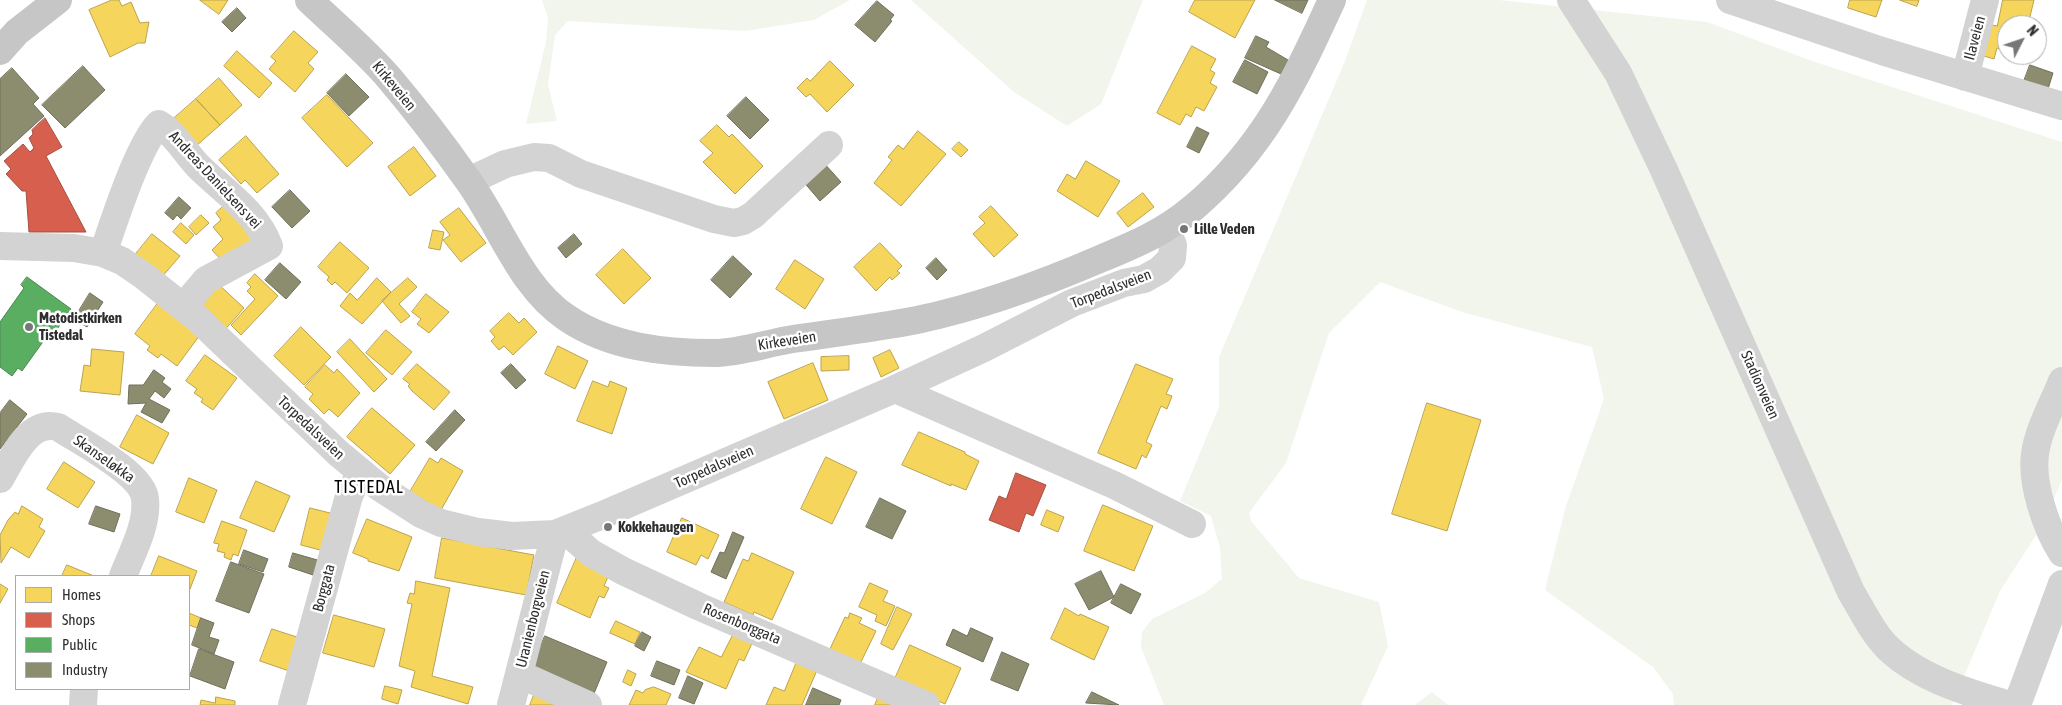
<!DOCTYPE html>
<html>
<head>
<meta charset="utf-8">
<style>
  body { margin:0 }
  #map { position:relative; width:2062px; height:705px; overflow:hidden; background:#fff; font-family:"Asap Condensed",sans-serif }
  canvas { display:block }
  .legend { position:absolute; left:15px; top:575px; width:175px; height:115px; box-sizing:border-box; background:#fff; border:1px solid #ababab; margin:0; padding:6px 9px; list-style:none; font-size:15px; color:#2e2e2e }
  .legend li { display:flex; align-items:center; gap:10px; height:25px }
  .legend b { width:25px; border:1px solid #ababab }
  .north { position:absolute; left:1997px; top:15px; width:50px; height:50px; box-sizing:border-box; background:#fff; border:1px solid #ababab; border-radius:50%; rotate:49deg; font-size:14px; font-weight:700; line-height:20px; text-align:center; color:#2e2e2e }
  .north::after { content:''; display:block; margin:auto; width:18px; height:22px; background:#777; clip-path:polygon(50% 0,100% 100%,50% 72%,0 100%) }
</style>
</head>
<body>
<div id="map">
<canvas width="2062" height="705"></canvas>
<ul class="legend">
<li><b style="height:14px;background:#f6d55c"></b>Homes</li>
<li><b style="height:14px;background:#d6604d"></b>Shops</li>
<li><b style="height:14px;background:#5aae61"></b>Public</li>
<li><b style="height:14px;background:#8c8c6e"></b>Industry</li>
</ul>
<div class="north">N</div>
</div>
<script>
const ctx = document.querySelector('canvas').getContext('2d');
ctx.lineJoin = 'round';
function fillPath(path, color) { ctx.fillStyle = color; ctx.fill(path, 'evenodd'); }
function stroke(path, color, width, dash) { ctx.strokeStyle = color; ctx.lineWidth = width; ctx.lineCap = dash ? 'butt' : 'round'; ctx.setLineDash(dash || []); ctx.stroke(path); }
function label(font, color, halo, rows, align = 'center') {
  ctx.font = font + ' "Asap Condensed",sans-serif'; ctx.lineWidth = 5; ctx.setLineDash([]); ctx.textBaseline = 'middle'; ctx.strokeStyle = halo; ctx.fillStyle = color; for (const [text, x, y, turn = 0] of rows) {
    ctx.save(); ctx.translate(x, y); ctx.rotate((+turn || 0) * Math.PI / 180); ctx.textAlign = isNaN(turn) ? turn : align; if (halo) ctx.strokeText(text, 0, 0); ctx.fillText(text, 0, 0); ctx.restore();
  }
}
const green = new Path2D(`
  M542,0H850L814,20L745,31L568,21L555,35L548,85L557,121L526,124L546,42L548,18Z
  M911,0H1143L1101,104L1067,126L1014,92Z
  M1367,0H1499L1707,22L1815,62L2062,142V480L2042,526L2000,591L1952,705H1674L1673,694L1653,667L1545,590L1566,506L1604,399L1592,347L1462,312L1380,282L1329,333L1286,463L1249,513L1251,521L1299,578L1379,602L1388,646L1361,705H1164L1141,647L1142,632L1152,619L1205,593L1222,579L1220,548L1211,516L1180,501L1219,407V357L1345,61Z
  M1432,692L1448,705H1415Z`);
const homes = new Path2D(`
  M112,0H119L122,6L131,2L140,23L149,22L145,43H138L110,57L89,10Z
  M200,0H228L219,14Z
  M1195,0H1255L1235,38L1189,12Z
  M1850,0H1882L1876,17L1848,8Z
  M1900,0H1919L1917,6Z
  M2003,0H2034L2028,25H2007V51L1997,48L1994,59L1984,56L1992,25L1997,26Z
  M294,31L318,52L308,63L314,69L295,92L269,69L276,61L271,57Z
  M1192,46L1216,59L1210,70L1215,73L1210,83L1217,87L1204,111L1196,107L1191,117L1186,114L1180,125L1157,113Z
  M237,51L272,83L259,98L224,66Z
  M830,61L854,85L827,112L810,94L806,97L797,88L807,78L810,81Z
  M219,78L242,105L220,125L196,99Z
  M327,95L373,143L347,167L302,118Z
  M196,99L220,125L196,146L172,120Z
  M717,125L729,137L732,134L763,166L735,194L703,162L713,153L700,141Z
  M918,131L946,154L901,206L874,183L892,160L888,157L898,145L903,149Z
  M246,136L279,174L257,193L245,180L241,184L219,160Z
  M959,142L968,150L961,157L952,149Z
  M414,147L436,176L410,196L388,167Z
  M1086,161L1120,181L1098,217L1057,191L1067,174L1075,179Z
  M1143,193L1154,207L1128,227L1117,213Z
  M226,204L257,235L225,264L212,250L223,239L213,227L221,220L216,213Z
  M991,206L1018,235L994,257L973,234L985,223L979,217Z
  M459,208L486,243L461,262L443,240L450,235L440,222Z
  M201,215L209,223L196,235L189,227Z
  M181,223L194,235L186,244L173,232Z
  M433,230L444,232L440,250L429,248Z
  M152,234L180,256L161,278L135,255Z
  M340,242L369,268L347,293L335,282L332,285L327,280L329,277L318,267Z
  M880,243L902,266L897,271L900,273L892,280L890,277L876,291L854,267Z
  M623,249L651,278L624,304L596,275Z
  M795,260L824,279L805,309L776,289Z
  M255,274L278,296L241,335L231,325L255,299L247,291L251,287L247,283Z
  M377,278L391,292L362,324L340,306L350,293L357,300Z
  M408,278L417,287L399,304L410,316L401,323L382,301Z
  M216,282L244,308L223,332L195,306Z
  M426,294L449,312L429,333L417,324L421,319L412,312Z
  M158,303L200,335L177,366L161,354L158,358L147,350L150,346L135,334Z
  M509,313L519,323L524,318L537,332L513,355L504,346L499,350L491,341L495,337L490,331Z
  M301,327L331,357L304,385L274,356Z
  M386,330L412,352L392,375L366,353Z
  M350,339L387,379L374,392L337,352Z
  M558,346L588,361L575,389L545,374Z
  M92,349L124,352L120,395L80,391L84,365L90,366Z
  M890,350L899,368L881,377L873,358Z
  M205,355L237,378L213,410L201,402L203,399L194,393L197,389L186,381Z
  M849,356V370L821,371V357Z
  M813,363L828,400L784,419L768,382Z
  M417,364L450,392L434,410L412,391L408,386L410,384L403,379Z
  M1136,364L1173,379L1166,394L1172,396L1167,409L1161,406L1146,442L1152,445L1146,458L1142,455L1136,469L1098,453Z
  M325,365L334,373L337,369L360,393L338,417L329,409L324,414L309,399L313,394L305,387Z
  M593,381L608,387L610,381L627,388L612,434L577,421Z
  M1427,403L1481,420L1447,531L1392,514Z
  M372,408L415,445L390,474L347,437Z
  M137,415L169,433L153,464L120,447Z
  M919,432L965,452V454L979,461L966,490L951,484V486L902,465Z
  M826,457L857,472L832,524L801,509Z
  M430,458L438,463L441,458L463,471L441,510L410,492Z
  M64,462L95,482L78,508L47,489Z
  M189,478L217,490L204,523L176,512Z
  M256,481L290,496L274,532L240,518Z
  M1103,505L1153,526L1134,571L1084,551Z
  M22,506L43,519L39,527L45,531L29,558L11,547L1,563L0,535L8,520L15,512L18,514Z
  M310,508L334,514L324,551L301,545Z
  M1047,510L1064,517L1058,532L1041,525Z
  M682,518L719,535L708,559L701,555L696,565L667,552Z
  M367,519L412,537L399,571L368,561V559L353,553Z
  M222,521L247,530L238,556L233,554L231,560L224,557L225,553L217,551L219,544L214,543Z
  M442,538L534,555L526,595L435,578Z
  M752,553L794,572L772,620L754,612L753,615L724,602L743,559L748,561Z
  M159,556L197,571L190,589L189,576H151Z
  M577,557L610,572L604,586L609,588L604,598L599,596L590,618L557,603Z
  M67,565L94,576H62Z
  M416,581L450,588L432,676L473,687L468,704L411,687L415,671L399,666L412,604L407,603L410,593L414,594Z
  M870,583L888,591L883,601L895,606L886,626L875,621L877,615L859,607Z
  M0,584L8,589L0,603Z
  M897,607L912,614L893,650L881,644Z
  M1065,608L1079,616L1080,614L1109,627L1094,660L1051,639Z
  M189,613L201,618L197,628L189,625Z
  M850,613L862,618L859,623L876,631L859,666L829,651L845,617L848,618Z
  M334,615L385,629L374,667L323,653Z
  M616,621L640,632L635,644L610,633Z
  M272,629L300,638L289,671L260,661Z
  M734,633L753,641L744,661L739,659L726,689L686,672L699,647L721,657Z
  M910,645L961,668L945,704L894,681Z
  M798,659L818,668L802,705H766L774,687L784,691Z
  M628,670L636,674L631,686L623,682Z
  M385,686L402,690L398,704L382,699Z
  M654,687L671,694L666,705H629L636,690L643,693L645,690Z
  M536,690L559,705H530Z
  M880,693L905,705H875Z
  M216,697L235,701V705H200L201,700L215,703Z`);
const shops = new Path2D(`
  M45,118L62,147L46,156L86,232H29L26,191H22L6,174L11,169L4,161L23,144L30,152L34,148L29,138L33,134L32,130Z
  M1016,473L1046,485L1033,516L1026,513L1019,532L989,520L999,496L1006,499Z`);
const public = new Path2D(`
  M27,277L71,309L53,335L50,332L22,371L18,368L12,376L0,367V322L24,288L21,285Z`);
const industry = new Path2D(`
  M1275,0H1308L1302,13Z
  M877,1L894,15L890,20L892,21L875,42L855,25Z
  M237,8L246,18L232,32L222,22Z
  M1256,36L1269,42L1266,47L1288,60L1281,74L1245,58Z
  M1245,60L1268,72L1257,94L1233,82Z
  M2030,65L2053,73L2048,89L2024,81Z
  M83,66L105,90L65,128L42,105Z
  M12,68L39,98L33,104L44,116L0,156V79Z
  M346,74L369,97L349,116L327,93Z
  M746,97L769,120L750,139L727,116Z
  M1197,127L1209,133L1199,153L1187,147Z
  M823,162L841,182L820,201L802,180Z
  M290,190L310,211L292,228L272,207Z
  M179,197L191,208L181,219L177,215L173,220L165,213Z
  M574,234L582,244L566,258L558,248Z
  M733,256L752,274L730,298L711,280Z
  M936,258L947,270L937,280L926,268Z
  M280,263L301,282L286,299L265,280Z
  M90,293L103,302L87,327L74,319Z
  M511,364L526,380L516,389L501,373Z
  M154,370L165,378L162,382L171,389L164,398L155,391L149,399L170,410L162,423L141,412L146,403L128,404L129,385H143Z
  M10,400L27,414L0,449V413Z
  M455,410L465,420L436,451L426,442Z
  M880,498L906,511L892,539L866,527Z
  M96,506L120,514L114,532L89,524Z
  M733,532L744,537L726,579L711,572L720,552L724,553Z
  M244,550L268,559L263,572L239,564Z
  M293,553L321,561L316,576L289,567Z
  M231,562L264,574L249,613L216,601Z
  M1101,571L1114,597L1089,610L1075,584Z
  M1121,584L1141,594L1131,614L1111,603Z
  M201,618L214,623L209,637L219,640L214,654L192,645Z
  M971,628L993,638L983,662L946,645L953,629L967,636Z
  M642,632L651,637L644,651L635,646Z
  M545,636L607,662L593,696L531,670Z
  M199,649L234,662L225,689L190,676Z
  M1002,652L1029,664L1018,691L991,680Z
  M657,661L680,670L674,685L651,676Z
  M688,676L703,683L694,704L679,698Z
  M813,688L841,700L839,705H806Z
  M1092,692L1119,705L1086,703Z`);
const minor = new Path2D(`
  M1571,0L1618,73L1664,170L1851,592C1862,610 1873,634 1889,649C1921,679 1969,693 2010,705
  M1730,0L1882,51L2062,106
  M1965,77L1985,0
  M469,181L505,164L534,157L549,158L581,174L714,219L734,223L743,221L753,215L829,145
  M0,246L74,248L103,253L122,261L144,276L198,319L338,453L379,487L421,514L441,523L478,532L512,536L555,534L600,516L895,389L984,348L1072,303L1124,283L1144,279L1160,270L1172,258L1173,245L1166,229
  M103,253C114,222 138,145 159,124C175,134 185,152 198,166C224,192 255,210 269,246L206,280L183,307
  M2062,381C2053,404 2038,430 2035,454C2031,484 2046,528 2062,553
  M895,389L1114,485L1192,524
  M0,479C12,459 28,419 58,427C79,441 143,473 145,499C148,524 132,553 123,576
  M565,530L591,553L623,571L700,607L926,705
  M519,674L588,705
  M83,705L84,689
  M292,705L349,496L360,472
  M511,705L555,534
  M2017,705L2062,584`);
const major = new Path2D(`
  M309,0C336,26 365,50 390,79C417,111 443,145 467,179C500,224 520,287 567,318C610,347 664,353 714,353C740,353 767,343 793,339C834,333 876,328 917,320C979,307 1042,284 1100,259C1134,245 1165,232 1193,208C1263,149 1295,81 1332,0
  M0,51L17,32L58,0`);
const markers = [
  [1184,229,5,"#777"],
  [29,327,5,"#777"],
  [608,527,5,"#777"]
];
const streetNames = [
  ["Ilaveien",1975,38,-75],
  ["Kirkeveien",394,86,50],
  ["Andreas Danielsens vei",215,180,47],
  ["Torpedalsveien",1111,289,-21],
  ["Kirkeveien",787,341,-9],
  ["Stadionveien",1760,385,66],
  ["Torpedalsveien",311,428,43],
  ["Skanseløkka",104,459,35],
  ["Torpedalsveien",714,467,-24],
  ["Borggata",324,588,-75],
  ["Uranienborgveien",533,619,-76],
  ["Rosenborggata",742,624,23]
];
const poiNames = [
  ["Lille Veden",1194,229],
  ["Metodistkirken",39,318],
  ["Tistedal",39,335],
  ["Kokkehaugen",618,527]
];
const quarterNames = [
  ["TISTEDAL",369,487]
];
fillPath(green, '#f2f5eb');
fillPath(homes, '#f6d55c');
stroke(homes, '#baa34e', 1);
fillPath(shops, '#d6604d');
stroke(shops, '#a45144', 1);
fillPath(public, '#5aae61');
stroke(public, '#4d8852', 1);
fillPath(industry, '#8c8c6e');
stroke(industry, '#70705b', 1);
stroke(minor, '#d3d3d3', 28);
stroke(major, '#c6c6c6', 28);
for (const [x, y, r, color] of markers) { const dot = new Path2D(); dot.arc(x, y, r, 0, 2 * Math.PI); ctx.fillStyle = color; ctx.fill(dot); stroke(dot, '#fff', 2); }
label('15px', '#2e2e2e', '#fff', streetNames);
label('bold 15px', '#2e2e2e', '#fff', poiNames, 'left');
ctx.letterSpacing = '1px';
label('18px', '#000', '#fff', quarterNames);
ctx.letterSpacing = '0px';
</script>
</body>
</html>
